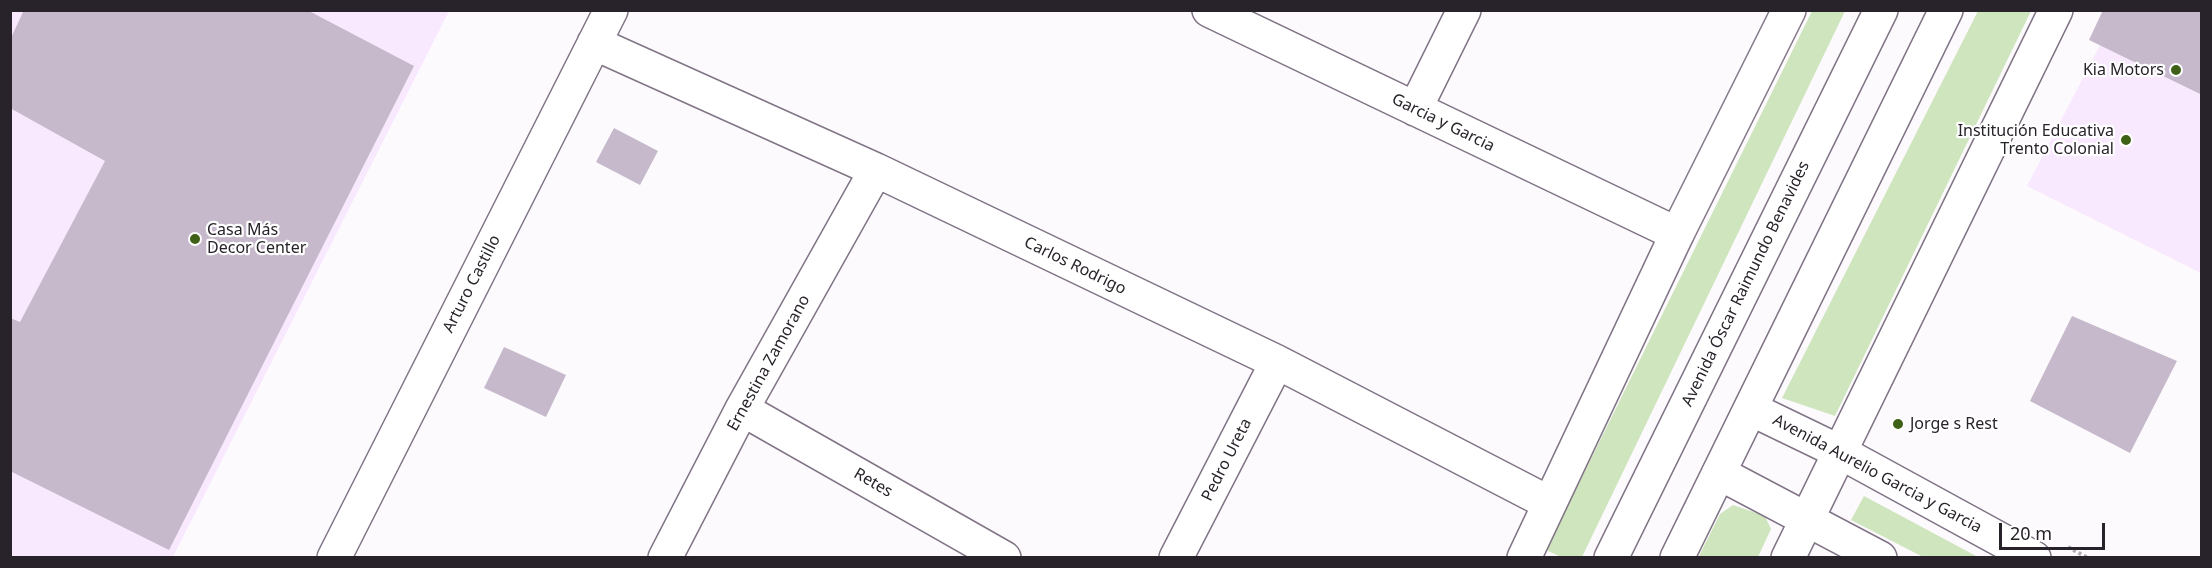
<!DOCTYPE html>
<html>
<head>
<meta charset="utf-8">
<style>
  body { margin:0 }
  #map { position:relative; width:2212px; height:568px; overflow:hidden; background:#fdfafe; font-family:"Noto Sans",sans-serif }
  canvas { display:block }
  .frame { position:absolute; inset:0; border:12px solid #28232a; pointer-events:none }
  .scale { position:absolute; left:1999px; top:523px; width:106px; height:27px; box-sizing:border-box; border:3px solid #28232a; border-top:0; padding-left:8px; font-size:18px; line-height:21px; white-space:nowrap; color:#28232a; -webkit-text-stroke:4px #fff; paint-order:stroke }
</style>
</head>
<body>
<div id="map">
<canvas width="2212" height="568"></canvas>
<div class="frame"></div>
<div class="scale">20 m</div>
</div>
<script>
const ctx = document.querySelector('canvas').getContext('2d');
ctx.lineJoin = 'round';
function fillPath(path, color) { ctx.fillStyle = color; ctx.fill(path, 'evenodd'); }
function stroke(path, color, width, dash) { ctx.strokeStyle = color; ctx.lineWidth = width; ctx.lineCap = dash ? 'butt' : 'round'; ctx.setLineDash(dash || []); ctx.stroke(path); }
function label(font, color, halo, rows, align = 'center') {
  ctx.font = font + ' "Noto Sans",sans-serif'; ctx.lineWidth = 4.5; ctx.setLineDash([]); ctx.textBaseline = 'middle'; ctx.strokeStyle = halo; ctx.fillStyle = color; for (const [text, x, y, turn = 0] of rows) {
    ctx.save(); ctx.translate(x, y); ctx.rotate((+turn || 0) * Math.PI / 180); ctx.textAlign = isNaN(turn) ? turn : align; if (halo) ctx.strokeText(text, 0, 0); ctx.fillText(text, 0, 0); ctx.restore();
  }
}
const built = new Path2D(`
  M10,11H449L173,557H11Z
  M2100,45L2201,95V273L2027,186Z`);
const green = new Path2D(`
  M1812,11H1845L1582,557H1561L1546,550Z
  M1978,11H2031L1835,416L1782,398Z
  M1864,496L1978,557H1923L1851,520Z
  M1733,505L1765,516L1771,529L1758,557L1698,558L1720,514Z`);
const building = new Path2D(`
  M24,10H307L414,66L169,550L10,471V318L20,322L105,161L10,108V40Z
  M2103,10H2202V95L2089,40Z
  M614,128L658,151L640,185L596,162Z
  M2072,316L2177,361L2130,453L2030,401Z
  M504,347L566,375L546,417L484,388Z`);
const path = new Path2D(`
  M2068,547L2088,558`);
const street = new Path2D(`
  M1209,10L1677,234
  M594,43L876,170L1277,362L1549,503
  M1415,109L1464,10
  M742,409L1004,558
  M334,558L611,10
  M665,558L742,409L876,170
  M1176,558L1277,362`);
const secondary = new Path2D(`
  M1751,409L1840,452L2034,558
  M1719,473L1880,558
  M1524,558L1677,234L1789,10
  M1788,558L2056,10`);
const primary = new Path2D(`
  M1611,558L1881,10
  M1677,558L1946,10`);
const markers = [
  [2176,70,6,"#3f6117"],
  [2126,140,6,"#3f6117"],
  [195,239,6,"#3f6117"],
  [1898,424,6,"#3f6117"]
];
const poiNames = [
  ["Kia Motors",2164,70],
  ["Institución Educativa",2114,131],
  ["Trento Colonial",2114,149],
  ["Casa Más",207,230,"left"],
  ["Decor Center",207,248,"left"],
  ["Jorge s Rest",1910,424,"left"]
];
const streetNames = [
  ["Garcia y Garcia",1443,123,26],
  ["Carlos Rodrigo",1075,266,26],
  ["Arturo Castillo",472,284,-63],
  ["Avenida Óscar Raimundo Benavides",1746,284,-64],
  ["Ernestina Zamorano",769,363,-61],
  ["Pedro Ureta",1227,460,-63],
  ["Avenida Aurelio Garcia y Garcia",1877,474,28],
  ["Retes",873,483,30]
];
fillPath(built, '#f8e9fe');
fillPath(green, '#cfe5bd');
fillPath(building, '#c6b9cb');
stroke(street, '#807485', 36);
stroke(secondary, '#807485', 36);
stroke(primary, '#807485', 36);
stroke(path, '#b0acb1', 4, [3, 3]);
stroke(street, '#fff', 33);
stroke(secondary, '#fff', 33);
stroke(primary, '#fff', 33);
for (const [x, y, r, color] of markers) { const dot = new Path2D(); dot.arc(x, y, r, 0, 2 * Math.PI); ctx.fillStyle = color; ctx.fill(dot); stroke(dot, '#fff', 2); }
label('16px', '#28232a', '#fff', poiNames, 'right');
label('16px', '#28232a', '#fff', streetNames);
</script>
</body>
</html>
